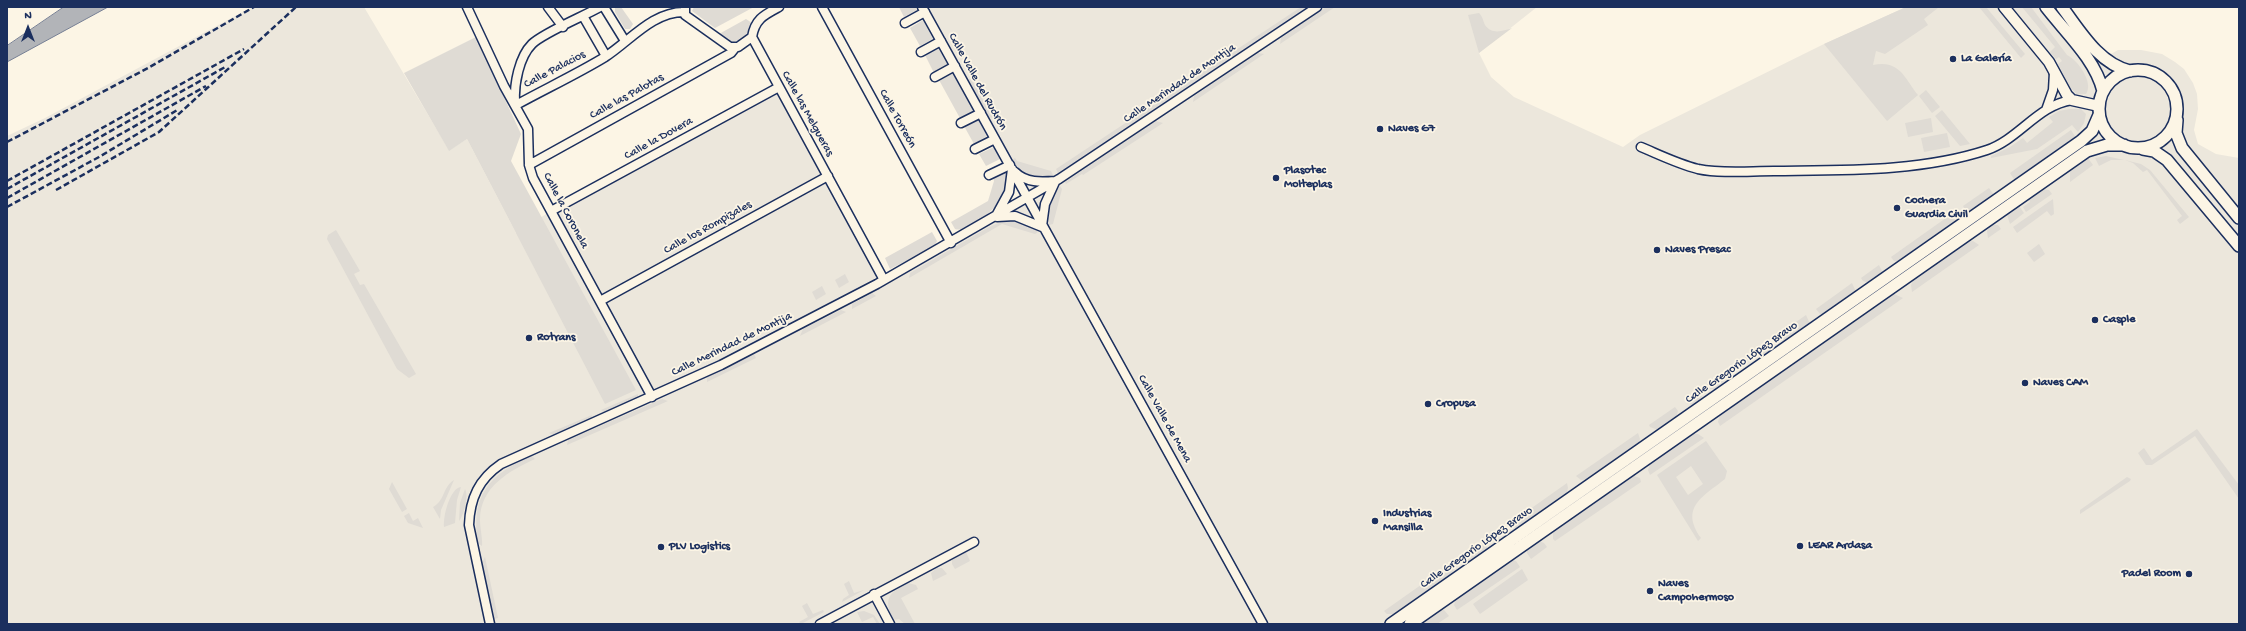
<!DOCTYPE html>
<html>
<head>
<meta charset="utf-8">
<style>
  body { margin:0 }
  #map { position:relative; width:2246px; height:631px; overflow:hidden; background:#fcf5e5; font-family:"Gochi Hand",sans-serif }
  canvas { display:block }
  .frame { position:absolute; inset:0; border:8px solid #1b2f5e; pointer-events:none }
  .north { position:absolute; left:8px; top:8px; width:40px; height:40px; -webkit-text-stroke:3px #fcf5e5; paint-order:stroke; rotate:0deg; font-size:11px; font-weight:700; line-height:16px; text-align:center; color:#1b2f5e }
  .north::after { content:''; display:block; margin:auto; width:14px; height:18px; background:#1b2f5e; clip-path:polygon(50% 0,100% 100%,50% 72%,0 100%) }
</style>
</head>
<body>
<div id="map">
<canvas width="2246" height="631"></canvas>
<div class="frame"></div>
<div class="north">N</div>
</div>
<script>
const ctx = document.querySelector('canvas').getContext('2d');
ctx.lineJoin = 'round';
function fillPath(path, color) { ctx.fillStyle = color; ctx.fill(path, 'evenodd'); }
function stroke(path, color, width, dash) { ctx.strokeStyle = color; ctx.lineWidth = width; ctx.lineCap = dash ? 'butt' : 'round'; ctx.setLineDash(dash || []); ctx.stroke(path); }
function label(font, color, halo, rows, align = 'center') {
  ctx.font = font + ' "Gochi Hand",sans-serif'; ctx.lineWidth = 3.5; ctx.setLineDash([]); ctx.textBaseline = 'middle'; ctx.strokeStyle = halo; ctx.fillStyle = color; for (const [text, x, y, turn = 0] of rows) {
    ctx.save(); ctx.translate(x, y); ctx.rotate((+turn || 0) * Math.PI / 180); ctx.textAlign = isNaN(turn) ? turn : align; if (halo) ctx.strokeText(text, 0, 0); ctx.fillText(text, 0, 0); ctx.restore();
  }
}
const built = new Path2D(`
  M252,7H364L449,150L467,139L516,233L551,211L779,87L884,280L1027,199L922,7H1537L1479,53L1491,77L1514,97L1623,147L1640,135L1824,44L1906,7H2039L2088,67L2118,50H2141L2162,54L2175,62L2184,69L2193,83L2197,94L2198,109L2194,130L2198,144L2216,154L2239,158V624H7V136L45,118Z`);
const green = new Path2D(`
  M615,7H621L633,24L630,29H625L615,12Z
  M694,7H754L715,28L692,11Z
  M899,7H915L917,10L904,17Z
  M1301,7H1307L1058,173L1056,169Z
  M1326,7H1335L1280,44L1281,38Z
  M1906,7H1939L1924,19L1928,25L1885,54L1876,51L1873,65C1900,59 1905,79 1918,95L1887,121L1824,44Z
  M1979,7H1986L2025,54L2021,58Z
  M2022,7H2031L2067,55C2078,60 2094,83 2086,94H2076L2070,87L2058,64L2062,61L2059,57L2056,59L2050,52L2055,47Z
  M1479,13C1483,17 1483,21 1485,25C1492,35 1503,31 1512,28L1479,53L1468,15Z
  M746,19L752,23L745,38L730,43L719,34Z
  M923,20L933,39L920,46L910,28Z
  M476,37L521,134L511,161L636,390L605,404L467,139L449,151L404,73Z
  M938,48L948,65L934,73L925,55Z
  M1258,53L1264,54L1193,102L1194,96Z
  M953,72L975,112L961,120L939,80Z
  M971,78L993,118L988,117L968,80Z
  M1926,90L1940,107L1932,113L1919,96Z
  M2069,109H2081L2086,114L2084,123L2078,132L2072,125L2037,149L1991,158V156L2010,147L2023,138L2027,143L2053,122L2049,117L2059,111Z
  M1942,110L1970,144L1960,146L1935,116Z
  M1931,118L1933,132L1908,137L1905,123Z
  M978,119L987,136L974,144L964,126Z
  M1156,121L1163,123L1083,175L1082,174L1066,184L1065,182Z
  M2071,130L2076,138L2015,181L2010,173Z
  M1947,133L1950,147L1924,152L1921,138Z
  M994,147L1000,159L986,166L979,154Z
  M2106,156L2124,160H2111L2099,166L2095,158Z
  M1015,158L1017,161L1051,171L1053,175C1034,180 1022,177 1012,160Z
  M2088,158L2093,165L2070,182V171Z
  M2125,160L2141,164L2150,170L2189,217L2180,224L2177,220L2182,216L2147,170L2143,172L2133,163Z
  M1006,171C1006,178 1007,186 1005,193C1001,205 968,234 955,229L951,222L988,201L994,181L993,178Z
  M1060,186L1062,189L1053,224L1049,225C1044,210 1049,197 1060,186Z
  M1989,188L1994,195L1972,211H1966L1963,206Z
  M2042,189L2049,190L2052,194L2026,212L2023,207L2030,202L2028,199Z
  M2053,199L2054,214L2051,216L2047,211L2017,233L2013,227Z
  M2019,206L2024,213L2010,224L2007,215Z
  M1953,213L1955,222L1899,262L1894,261L1891,257Z
  M1015,220L1032,227L1038,232L1035,234L1002,224L909,278L910,273L989,227L1001,222Z
  M1991,225H1998L2001,229L1988,238L1987,231Z
  M336,230L360,271L354,274L360,285L364,284L416,374L409,378L397,369L327,239L328,235Z
  M932,232L937,241L934,247L890,269L885,258Z
  M1973,241L1979,245L1912,292L1911,285L1914,279L1966,242Z
  M2039,244L2045,254L2034,262L2027,253Z
  M1879,265L1883,273L1869,283L1863,281L1861,278Z
  M845,274L849,282L839,288L835,280Z
  M1852,283L1856,292L1824,314H1820L1816,309Z
  M822,286L826,294L816,300L812,292Z
  M872,293L876,296L852,309V304Z
  M1894,294L1903,298L1720,426L1718,422L1720,414Z
  M841,310L846,312L800,336L803,329Z
  M1806,315L1810,324L1785,341L1778,340L1776,336Z
  M1768,342L1771,346L1770,352C1765,355 1758,355 1752,358C1738,366 1727,377 1717,389H1708L1706,385Z
  M754,354L756,358L707,382V377Z
  M1699,390L1702,397C1700,402 1695,406 1690,404L1686,399Z
  M638,394V398L605,413L601,410Z
  M662,399L668,401L567,445L568,440Z
  M1675,407L1678,411L1676,418L1658,430L1650,427L1649,425Z
  M592,415L591,419L554,435L549,433Z
  M2197,429L2239,485V499L2195,436L2152,465H2146L2138,453L2144,448L2152,460Z
  M1638,433L1640,439L1638,445L1588,479L1581,480L1576,476Z
  M1692,434H1698L1704,438L1650,475L1648,470L1650,464Z
  M1706,441L1727,471L1725,479C1704,496 1679,507 1701,538L1698,541L1657,475ZM1691,466L1703,484L1688,495L1676,477Z
  M532,456L535,459C509,471 480,487 480,520C480,528 483,541 482,546L478,543C470,496 490,473 532,456Z
  M1634,476L1640,478L1641,482L1555,541L1553,539V531Z
  M2127,477L2131,479L2130,481L2080,514V510Z
  M454,480L441,510L440,519L433,507C445,501 443,486 454,480Z
  M392,482L407,509L402,512L389,489Z
  M1567,483L1568,488L1566,495L1517,529L1509,524Z
  M461,487L457,500L455,523L444,527C443,516 450,488 461,487Z
  M465,489C469,496 464,515 459,521L460,503Z
  M409,513L413,521L418,518L423,528L408,523L404,516Z
  M1487,539V550L1469,563L1458,559Z
  M1539,541L1544,543L1547,547L1531,559L1527,553V549Z
  M966,552L970,561L955,569L952,564V560Z
  M485,557L498,618L494,619L482,563Z
  M1512,560L1516,561L1520,567L1457,610L1454,605L1456,599Z
  M1452,563L1454,569L1450,576L1395,614H1387L1384,611Z
  M937,568H942L947,574L933,581L931,573Z
  M1522,569L1528,580L1480,614L1473,604Z
  M849,581L854,593L864,590L842,602L843,599L849,595L844,584Z
  M908,583L916,585L918,589L901,598L915,624H905L899,619L893,620C883,598 889,593 908,583Z
  M807,603L813,614L823,610L824,612L801,624L799,622L808,617L802,606Z
  M1440,610H1444L1449,616L1437,624H1421Z
  M864,611L874,615L880,624H877L873,617L862,622L857,612Z`);
const water = new Path2D(`
  M64,7H108L7,62V46Z`);
const minor = new Path2D(`
  M467,7L504,86L528,129L529,165L533,178L652,397
  M548,7L563,27
  M604,7L625,41
  M685,7V15L730,47H738L752,37
  M822,7L951,243
  M922,7L1263,624
  M583,16L606,56
  M905,23L925,12
  M752,37L884,280
  M752,37C755,19 764,15 779,7
  M921,52L941,41
  M935,77L955,66
  M515,102C514,84 519,57 532,44C543,33 584,16 600,7
  M516,105C545,89 577,74 605,57C630,41 652,12 684,12
  M2046,110L2053,90L2054,72
  M961,123L981,113
  M1641,147C1660,155 1678,164 1698,169C1722,174 1749,171 1774,171C1844,170 1920,172 1987,150C2019,139 2038,105 2072,100
  M975,149L995,139
  M529,165L731,53L735,48
  M1015,172C1026,183 1041,182 1055,181
  M989,175L1010,165
  M551,211L779,87
  M997,214L1009,192L1012,169
  M997,217L1015,216L1042,227
  M1042,226L1045,204L1055,182
  M600,301L828,176
  M874,594L890,624
  M490,624L469,525C470,498 479,479 501,464L721,365L877,284L1059,179L1317,7
  M820,624L974,542`);
const tertiary = new Path2D(`
  M2004,7L2049,62L2067,95L2072,100L2099,106`);
const secondary = new Path2D(`
  M2046,7C2066,33 2095,59 2103,91
  M2062,7C2080,31 2099,64 2130,71
  M2099 109a39 39 0 1 1 78 0a39 39 0 1 1-78 0Z
  M2177,120L2176,133L2182,148L2239,218
  M2143,149L2154,151L2167,160L2239,246
  M1391,624L2081,141L2092,131L2099,115
  M1410,624L2087,151L2107,145H2124`);
const rail = new Path2D(`
  M7,142L148,68L254,7
  M7,181L244,49
  M7,189L227,66
  M56,190L159,132L296,7
  M7,198L206,86
  M7,207L99,157L179,109`);
const markers = [
  [1953,59,4,"#1b2f5e"],
  [1380,129,4,"#1b2f5e"],
  [1276,178,4,"#1b2f5e"],
  [1897,208,4,"#1b2f5e"],
  [1657,250,4,"#1b2f5e"],
  [2095,320,4,"#1b2f5e"],
  [529,338,4,"#1b2f5e"],
  [2025,383,4,"#1b2f5e"],
  [1428,404,4,"#1b2f5e"],
  [1375,521,4,"#1b2f5e"],
  [1800,546,4,"#1b2f5e"],
  [661,547,4,"#1b2f5e"],
  [2189,574,4,"#1b2f5e"],
  [1650,591,4,"#1b2f5e"]
];
const poiNames = [
  ["La Galería",1961,59],
  ["Naves G7",1388,129],
  ["Plasotec",1284,171],
  ["Molteplas",1284,185],
  ["Cochera",1905,201],
  ["Guardia Civil",1905,215],
  ["Naves Presac",1665,250],
  ["Casple",2103,320],
  ["Rotrans",537,338],
  ["Naves CAM",2033,383],
  ["Cropusa",1436,404],
  ["Industrias",1383,514],
  ["Mansilla",1383,528],
  ["LEAR Ardasa",1808,546],
  ["PLV Logistics",669,547],
  ["Padel Room",2181,574,"right"],
  ["Naves",1658,584],
  ["Campohermoso",1658,598]
];
const streetNames = [
  ["Calle Palacios",555,70,-28],
  ["Calle Valle del Rudrón",977,82,61],
  ["Calle Merindad de Montija",1180,84,-34],
  ["Calle las Palotas",627,97,-29],
  ["Calle las Melgueras",807,114,61],
  ["Calle Torreón",897,119,61],
  ["Calle la Dovera",659,139,-29],
  ["Calle la Coronela",565,211,62],
  ["Calle los Rompizales",708,228,-29],
  ["Calle Merindad de Montija",732,345,-26],
  ["Calle Gregorio López Bravo",1742,363,-35],
  ["Calle Valle de Mena",1164,419,61],
  ["Calle Gregorio López Bravo",1477,548,-35]
];
fillPath(built, '#ece7dc');
fillPath(green, '#dfdbd4');
fillPath(water, '#b2b4b8');
stroke(water, '#767f94', 1);
stroke(minor, '#1b2f5e', 11);
stroke(tertiary, '#1b2f5e', 13);
stroke(secondary, '#1b2f5e', 14);
stroke(minor, '#fcf5e5', 8);
stroke(tertiary, '#fcf5e5', 10);
stroke(secondary, '#fcf5e5', 11);
stroke(rail, '#1b2f5e', 2.5, [6, 3]);
for (const [x, y, r, color] of markers) { const dot = new Path2D(); dot.arc(x, y, r, 0, 2 * Math.PI); ctx.fillStyle = color; ctx.fill(dot); stroke(dot, '#fcf5e5', 1.5); }
label('bold 12px', '#1b2f5e', '#fcf5e5', poiNames, 'left');
label('12px', '#1b2f5e', '#fcf5e5', streetNames);
</script>
</body>
</html>
